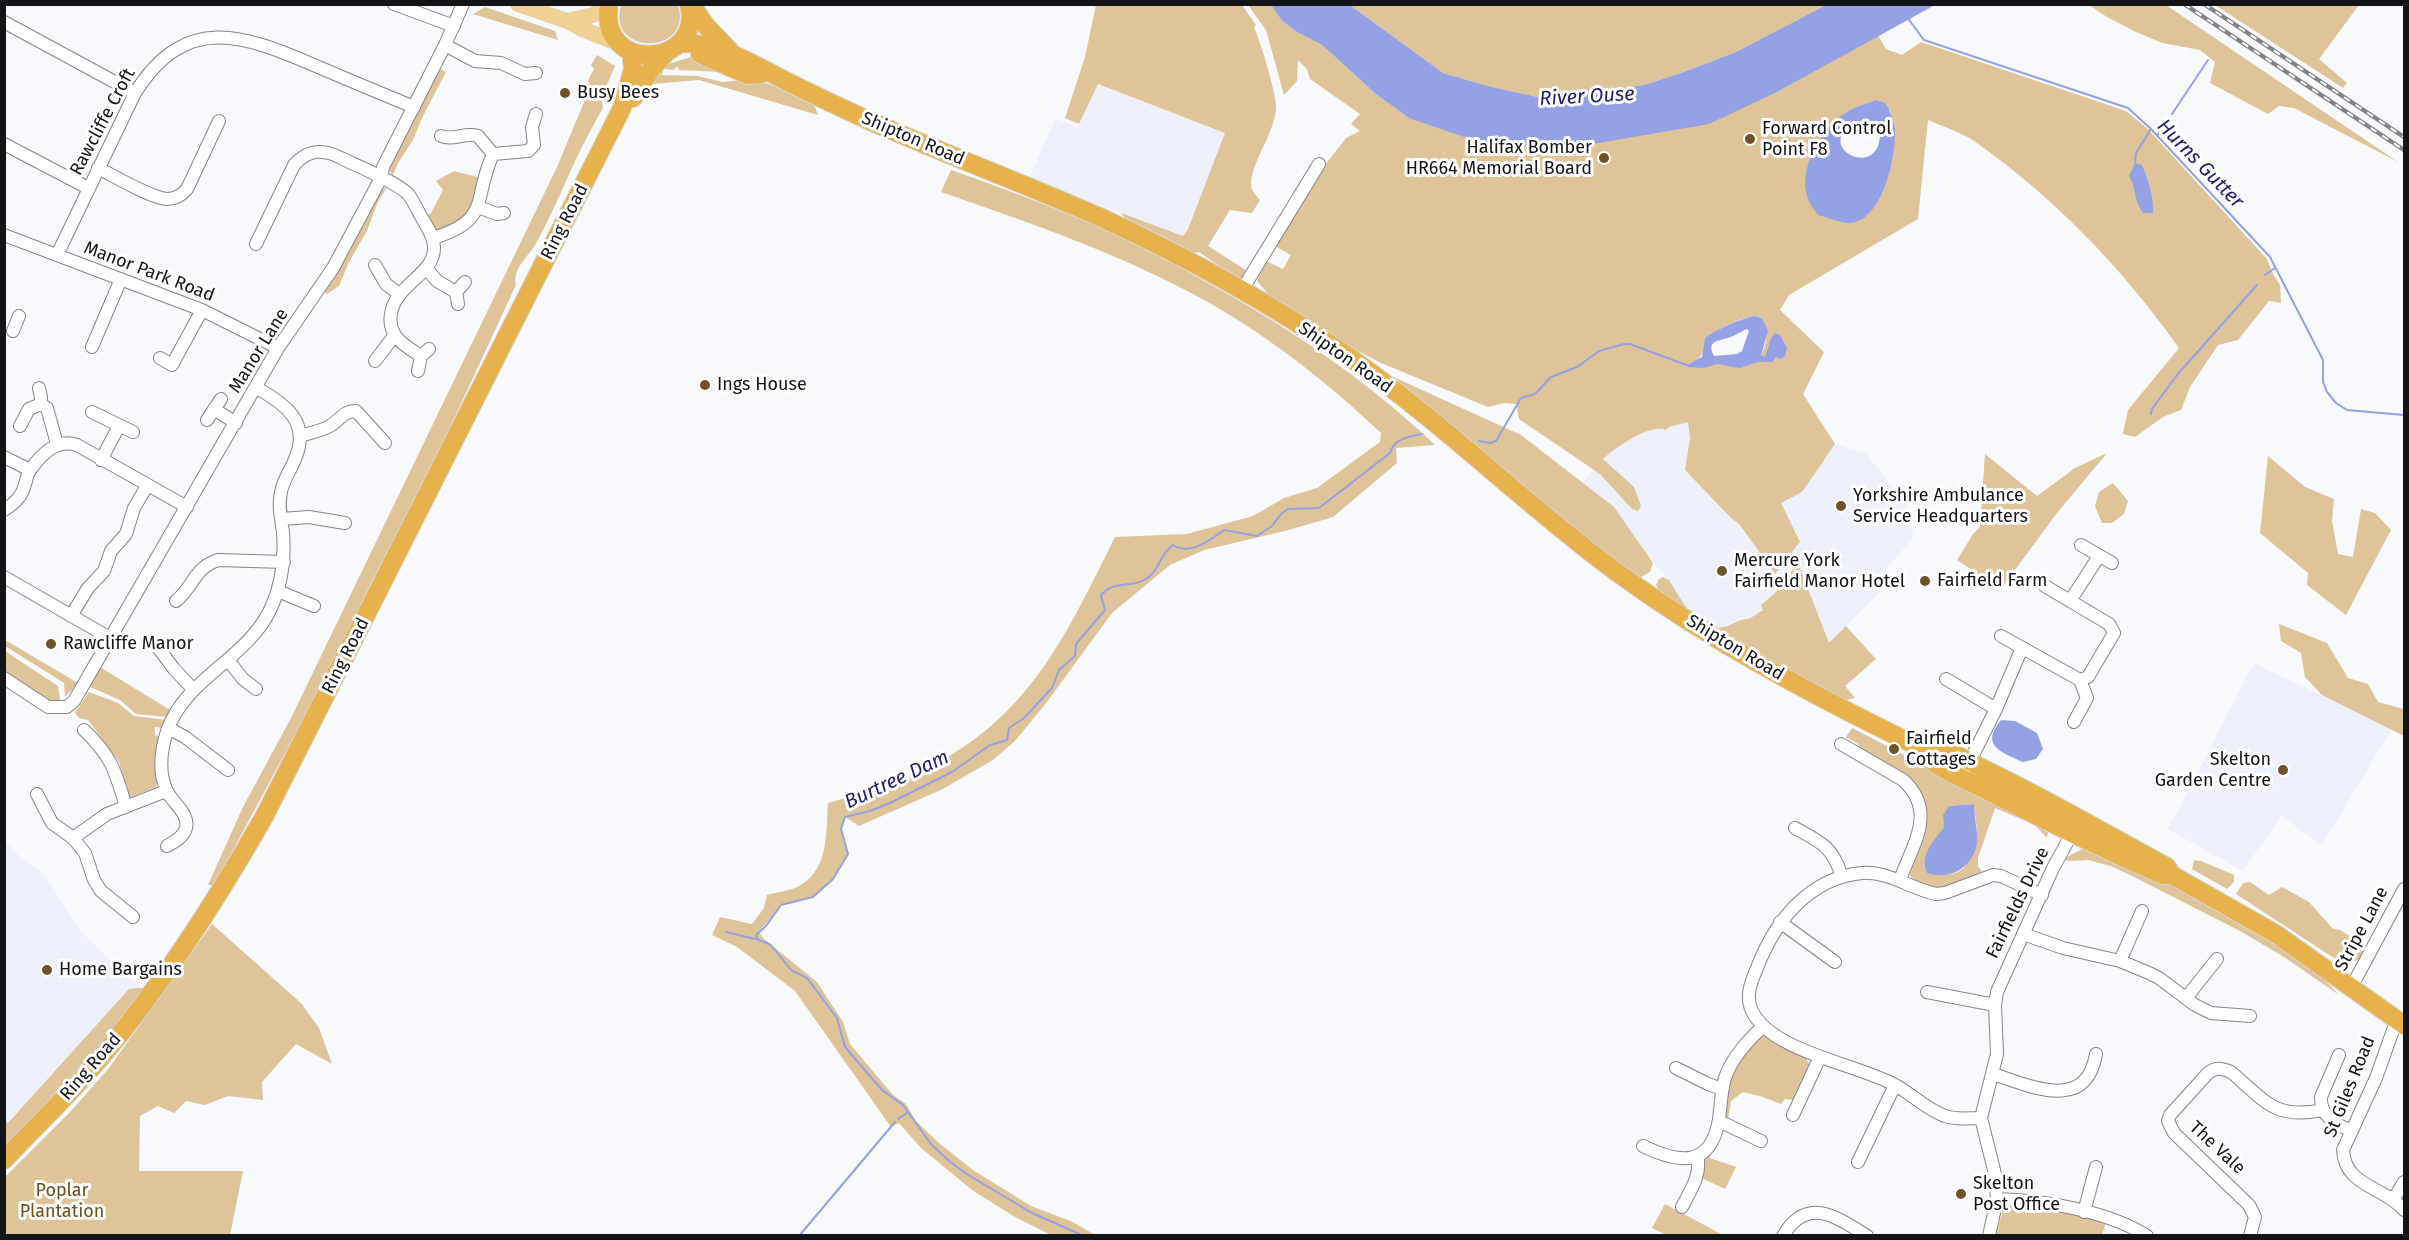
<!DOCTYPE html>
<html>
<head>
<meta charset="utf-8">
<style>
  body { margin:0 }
  #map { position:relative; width:2409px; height:1240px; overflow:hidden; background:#f8f9fd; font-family:"Fira Sans",sans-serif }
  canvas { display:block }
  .frame { position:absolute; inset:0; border:6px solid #131417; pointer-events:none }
</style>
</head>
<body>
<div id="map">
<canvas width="2409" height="1240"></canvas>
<div class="frame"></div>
</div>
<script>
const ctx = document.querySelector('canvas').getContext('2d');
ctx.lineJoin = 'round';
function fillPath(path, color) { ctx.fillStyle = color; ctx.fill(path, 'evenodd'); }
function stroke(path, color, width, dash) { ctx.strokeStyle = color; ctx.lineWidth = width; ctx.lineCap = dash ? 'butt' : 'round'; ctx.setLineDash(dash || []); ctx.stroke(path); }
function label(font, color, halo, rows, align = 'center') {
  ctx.font = font + ' "Fira Sans",sans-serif'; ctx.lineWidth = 6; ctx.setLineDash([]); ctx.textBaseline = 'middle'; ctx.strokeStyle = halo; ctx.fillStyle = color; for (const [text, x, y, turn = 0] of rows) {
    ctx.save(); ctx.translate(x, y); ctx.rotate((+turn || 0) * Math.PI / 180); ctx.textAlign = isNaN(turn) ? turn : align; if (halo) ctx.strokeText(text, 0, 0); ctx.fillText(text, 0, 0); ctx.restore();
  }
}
const built = new Path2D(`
  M1097,84L1226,133L1188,229L1183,236L1029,179L1055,119L1078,127Z
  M1688,422L1690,438L1685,470L1732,519L1738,524L1775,574L1781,503L1802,491L1835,444L1867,454L1907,507L1914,537L1882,574L1887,585L1829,644L1798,563L1775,593L1761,605L1763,610L1749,620L1742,618L1726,627L1716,628L1692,616L1669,580L1653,563L1614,507L1582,483L1611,451L1644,431Z
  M2254,663L2392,729L2322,845L2281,816L2243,871L2168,829Z
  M4,840L20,857L45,875L82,933L141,988L4,1141Z`);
const green = new Path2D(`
  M621,5H678C694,55 606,57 621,5Z
  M1096,5H1242L1256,25L1254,27C1261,44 1274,86 1276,104C1278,128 1251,162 1251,184C1251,191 1256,195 1260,200L1252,213L1230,210L1208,246L1249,272L1244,279L1235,277L1199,252L1193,253L1126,220L1121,213L1183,236L1188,229L1225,133L1098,84L1079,124L1065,118L1085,57Z
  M1248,5H1271L1282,21L1297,32L1322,45L1377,95L1409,118L1777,92L1878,35L1886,49L1902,55L1921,42L2126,111L2148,129L2267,259L2273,274L2280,285L2281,303L2269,301L2238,340L2218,345L2190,387L2181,410L2163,417L2135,437L2123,434L2128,410L2179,348C2123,269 2054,197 1974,141C1961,132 1943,127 1928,120L1918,219L1789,295L1780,310L1824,352L1803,394L1835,444L1802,492L1781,503L1800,542L1775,574L1739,524L1732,519L1685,470L1690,438L1688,422L1669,427L1666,430C1650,423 1615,448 1603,459L1634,487L1641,506L1638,511L1632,509L1600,474L1519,419L1516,404L1504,403L1488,407L1381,363L1354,349L1269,295L1257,281L1266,261L1283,269L1291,255L1275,246L1318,174L1346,138L1360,131L1351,124L1360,114L1310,79L1307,69L1298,60L1297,81L1284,95L1266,30ZM1890,110L1895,128L1888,177L1870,211L1861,218L1850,223L1815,148L1827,129L1846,112ZM1755,316L1762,318C1770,337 1766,344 1758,362C1738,369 1738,365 1719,364C1707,364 1704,368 1690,365C1702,358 1704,352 1705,338C1717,330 1741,317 1755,316Z
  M1350,5H1826L1736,52L1681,73L1644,85L1547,99L1492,87L1443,73Z
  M2089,5H2166L2398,162L2294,108L2279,106L2268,114L2210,83L2215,62L2200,50L2162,43L2134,31L2107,17Z
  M2215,5H2359L2319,59L2347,83L2343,88Z
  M485,7L555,31L558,40L473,14Z
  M597,55L615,66L601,99L603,108C594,124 585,140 577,157C563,187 551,217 535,245C527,258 512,269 516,285L433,464L368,589L336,658L225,865L212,885H208L243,807L292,716L557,167L590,88L588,80L594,69L591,65Z
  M691,57L722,72L679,70L678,67L674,68L675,70L664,69L662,75L698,76L722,82L751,79L772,85L814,104L818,115L699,80L653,84L665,65Z
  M439,68L446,72L423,116L413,140L398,163L393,176L388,168Z
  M951,170C1014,192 1077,216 1137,244C1158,253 1178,266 1197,277C1282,323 1365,378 1435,445L1396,448L1397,463L1333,517L1285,531L1204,550L1170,565L1112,613L1047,702L1015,741L993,760L943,789L859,826L845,817L841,829L848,854L833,879L813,897L781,905L759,932L764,939L817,982L843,1022L850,1044L893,1095L906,1104L916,1121L939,1143L973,1170L1031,1206L1073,1222L1095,1235H1051L1015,1217L972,1190L921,1148L899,1123L891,1127L795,991L737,947L712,935L720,917L752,924L764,908L767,895C777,892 790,891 799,886C829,870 826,832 828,803C856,795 885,789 911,778C920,775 927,769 935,764C1032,713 1068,631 1115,537L1187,534L1253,516L1284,498L1317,488L1380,442L1381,433C1328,383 1270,337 1206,301C1123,255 1031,223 941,192Z
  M454,171L481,178L469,215L435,235L424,218L431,213L443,190L436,181Z
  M387,187L377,204L367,231L349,262L339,286L327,294L324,292L379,192Z
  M1387,374L1521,435L1614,507L1653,563L1650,572L1641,577H1633Z
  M2107,453L2057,513L2001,589L1957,560L1973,534L1980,527L1985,454L2037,496L2075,468Z
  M2268,456L2305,487L2334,499L2332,521L2338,554L2353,557L2361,509L2375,513L2391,530L2346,615L2307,585L2308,573L2260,533Z
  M2113,483L2128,501L2124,514L2112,523H2102L2095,506L2099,492Z
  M1798,563L1829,643L1846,626L1876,659L1845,686L1855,698L1843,701L1787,673L1662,598L1656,585L1659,579L1663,577L1669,580C1681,599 1697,632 1723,627C1733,626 1738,618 1749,619L1763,610L1761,605L1775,593Z
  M2279,624L2327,643L2348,678L2368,684L2378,702L2404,709V736L2322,695L2305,677L2301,653L2281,641Z
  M5,640L78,683L65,697L64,683L5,646Z
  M5,651L58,686L60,699L59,701H47L5,673Z
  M100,667L170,710L167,717L136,714L120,700L90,687Z
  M89,692L118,703L134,716L166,720L162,728L155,727V735L160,737C157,747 154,756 155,767C155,774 158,780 156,787L131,797L129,796L119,762L88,720L79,718L75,713Z
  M1852,728L2044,827L2048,832L2047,838L2035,825L1995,808L1978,858V866L1982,871C1961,883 1925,903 1909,873L1918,789L1912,781L1861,750L1858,744L1846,737ZM1974,804C1974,814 1977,823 1977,833C1977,838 1974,846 1972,851C1965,877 1950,876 1927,873C1917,854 1939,842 1945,825C1947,819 1948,812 1949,806Z
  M2084,848L2114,855L2247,924L2321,976L2339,995L2284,957L2240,931L2136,878L2111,866L2088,860L2069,861L2063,859Z
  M2194,860L2201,861L2234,875V882L2227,889L2192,869Z
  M2250,882L2269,895L2282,887L2309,902L2333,929L2340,930L2366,946L2358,960L2343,964L2236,894L2243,883Z
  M212,924L302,1004L319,1028L332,1064L296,1044L262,1082L263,1100L228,1096L205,1105L186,1101L174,1113L158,1106L140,1116L139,1171H243L230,1235H5V1177L72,1110L109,1068Z
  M150,987L99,1049L5,1148V1121L8,1123L129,989Z
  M1767,1035L1806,1058L1810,1066L1795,1100L1785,1099L1781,1104L1760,1096L1743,1092L1731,1101L1728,1119L1724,1118C1725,1107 1725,1095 1728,1085C1731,1069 1751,1038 1767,1035Z
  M1711,1149L1710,1158L1736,1167L1725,1189L1699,1177L1704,1155Z
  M1665,1204L1723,1235H1666L1652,1228Z
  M2011,1204H2036L2106,1222L2102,1235L1996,1236L2003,1209Z`);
const water = new Path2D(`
  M1271,5H1350L1443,73L1492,87L1547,99L1644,85L1681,73L1736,52L1826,5H1935L1777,92L1709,124L1587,145L1516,146L1473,140L1409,118L1377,95L1322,45L1297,32L1282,21Z
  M1876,100L1885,103C1890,110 1894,120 1895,129C1896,155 1884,220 1850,223C1840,223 1827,217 1818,215C1815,210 1810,205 1808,199C1797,169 1821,129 1845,113C1854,107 1866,104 1876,100ZM1868,119L1880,131C1882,188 1799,139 1868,119Z
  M2135,163L2142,165C2148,180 2154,197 2153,213H2143C2133,198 2137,190 2129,176Z
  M1755,316L1762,318L1768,331L1761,355L1765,357L1771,338L1775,333L1780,335L1787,348L1785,356L1781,359L1776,357L1772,362H1758L1740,368L1717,364L1703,368L1688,367L1689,364L1702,357L1705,338C1713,331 1744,317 1755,316ZM1747,329L1749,331L1742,351L1737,354L1714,356C1706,341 1718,341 1728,338C1735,336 1741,331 1747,329Z
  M2001,720L2015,721L2037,733L2043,749L2036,759L2023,762C2000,752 1980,745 2001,720Z
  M1974,804C1974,814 1976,823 1977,833C1980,863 1953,882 1927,873C1918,856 1935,840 1944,827L1943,815L1949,806Z`);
const stream = new Path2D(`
  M1907,17L1924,40L2128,108L2151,129L2270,257L2323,360V382L2327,392L2336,403L2347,410L2404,415
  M2172,114L2208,60
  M2157,135L2166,127
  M2135,163L2136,153L2151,129
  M2265,275L2275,268
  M2151,414L2152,409L2177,375L2257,285
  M1479,441L1490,443L1496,441L1521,398L1535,394L1551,377L1577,367L1599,351L1624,344H1630L1689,366
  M726,932L755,939
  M898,1119L907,1113
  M799,1236L895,1122
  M1084,1236L1032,1213L965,1173L948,1160L931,1144L903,1105L882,1090L845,1047L837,1018L807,978L791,970L771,945L757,939L756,935L766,926L781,905L813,897L833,879L848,854L841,829L845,817L870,811L890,803L952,772L990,745L1007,740L1009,728L1024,718L1052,688L1059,670L1075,656L1076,644L1105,610L1101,595C1116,579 1130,589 1146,579C1159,572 1160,553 1173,545C1190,556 1210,540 1224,530L1257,536L1272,526L1281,514L1288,509L1319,508L1390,453C1394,438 1409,437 1422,434`);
const minor = new Path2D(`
  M394,4L454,26
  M4,22L135,93
  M445,45L475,61L501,63L525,74L536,73
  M441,136C454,141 464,132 478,136L493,154L528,151L534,145L532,127L536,114
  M4,144L88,188
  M98,168C114,176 151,198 167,199C176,199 182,195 187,189L219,121
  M478,207L497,214L504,213
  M4,235L202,310L278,348
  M433,238C492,220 472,200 493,154
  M256,244L294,165C309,148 325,149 343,159C360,167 396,182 408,194C414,201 417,210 422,218C427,227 434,236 434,247C435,275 395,284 391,314C387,336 405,346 421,356L429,349
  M57,255L135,93C186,12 244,35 316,66C349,80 382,94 414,107
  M375,265L386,284L399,294
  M426,268L437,281L456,292L458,304
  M1242,290L1319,164
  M456,292L465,282
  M13,331L19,316
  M92,347L121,279
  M160,358L172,365L202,310
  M375,361L394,336
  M418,371L421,356
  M39,388L41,397V404
  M214,409L236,423
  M92,412L133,432
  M207,420L221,399
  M20,426L29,409L41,404L47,408L57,444
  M300,436C310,433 321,431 330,426C340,420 343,411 356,411L385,443
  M4,457L30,470
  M101,460L119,426
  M4,510C14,504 23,495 25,484C27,479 27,474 30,470C41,455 56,438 77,445L187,507
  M281,519L309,517L345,523
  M2081,545L2112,563
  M4,577L110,638
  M2045,586L2109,624L2114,633L2088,677L2080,680
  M278,591L314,606
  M176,601C194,586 194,568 218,560L284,562
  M2070,601L2099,556
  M71,616L88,588L104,571L111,551L126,534L134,508L147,486
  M2001,636L2080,680
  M157,646L174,669L193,689
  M228,660L243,679L256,689
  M4,678L48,707H67L74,701L278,348L333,268L381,178L383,167L445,45L463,4
  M1946,679L1996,709
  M2074,722L2087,698L2080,680
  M168,728L185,737L228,770
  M84,730C112,757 115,770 126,807
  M1841,744L1903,780C1938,812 1912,845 1900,880
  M1967,767L1996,709L2022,648
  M37,794L52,823L73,838L85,853L94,880L101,891L133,917
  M1795,828C1821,842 1833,847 1842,877
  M73,838L107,814L166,791
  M167,846C174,842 184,837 186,828C190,813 170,801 166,789C158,770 161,750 167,731C186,677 248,659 271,608C282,584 285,558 283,532C281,519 278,506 281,492C283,480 291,470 295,459C311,422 285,404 257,388
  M1780,922L1835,962
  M2023,934L2063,948L2120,961L2149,973L2159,978L2195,1005L2211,1013L2250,1016
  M2120,961L2142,911
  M2352,986L2404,889
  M1927,992L1995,1005
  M2186,998L2217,959
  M2397,1019L2376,1078L2343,1150C2345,1187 2384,1186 2404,1210
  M2339,1055L2321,1097C2320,1115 2335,1125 2351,1130
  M1676,1068L1708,1084L1722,1089
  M1993,1074C2031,1086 2086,1113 2096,1054
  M1793,1115L1820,1057
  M1981,1118C1969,1118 1956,1120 1945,1116C1927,1110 1912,1094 1895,1085C1857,1064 1772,1052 1752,1011C1745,996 1751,982 1757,968C1775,921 1809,878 1862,873C1889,871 1911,889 1936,894L1945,893L1993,875L2001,876L2042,895
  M1719,1121L1761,1141
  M1643,1146C1678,1163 1711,1169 1719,1119C1721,1105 1721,1091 1725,1078C1732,1057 1748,1041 1763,1026
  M1858,1162L1895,1085
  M1997,1199C2043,1200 2108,1211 2147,1236
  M2393,1200L2404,1182
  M1682,1207C1690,1191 1702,1175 1697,1156
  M2084,1212L2096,1167
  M1783,1236C1807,1195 1837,1217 1867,1236
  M1989,1236L1997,1199L1995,1174L1981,1118L1997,1054L1995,1005L1997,992L2053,868L2075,828
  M2250,1236L2255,1217L2249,1205L2174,1133L2168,1121L2170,1115L2208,1073C2216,1067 2221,1068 2231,1072C2265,1101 2275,1120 2323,1110`);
const major = new Path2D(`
  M518,4L567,21L582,29L620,44
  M567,21L593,15L608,6`);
const highway = new Path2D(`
  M609,4C597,75 705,68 689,4
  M691,4L706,26L730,51
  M679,43C722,42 755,66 792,84C818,97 844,109 870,121C947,155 1025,184 1102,218C1189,258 1273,305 1352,359C1438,420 1515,494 1598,558C1695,632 1804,691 1913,744C1931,767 1965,779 1990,792C2047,821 2104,850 2163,875H2172
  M700,54L748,75L761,74
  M633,98L651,69L667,52
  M1913,744C1940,743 1966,760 1990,772C2050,801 2108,835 2167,867L2172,875L2276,934L2404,1025
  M4,1160C37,1125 71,1093 102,1056C164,983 216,901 264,817L622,108L633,69L631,52`);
const rail = new Path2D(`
  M2184,4L2404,150
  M2204,4L2404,137`);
const markers = [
  [565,93,6,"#6d5325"],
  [1750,139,6,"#6d5325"],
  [1604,158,6,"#6d5325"],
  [705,385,6,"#6d5325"],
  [1841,506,6,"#6d5325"],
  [1722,571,6,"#6d5325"],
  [1925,581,6,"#6d5325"],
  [51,644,6,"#6d5325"],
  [1894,749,6,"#6d5325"],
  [2283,770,6,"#6d5325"],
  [47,970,6,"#6d5325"],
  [1961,1194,6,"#6d5325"]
];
const poiNames = [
  ["Busy Bees",577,93],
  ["Forward Control",1762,129],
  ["Point F8",1762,150],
  ["Halifax Bomber",1592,148,"right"],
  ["HR664 Memorial Board",1592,169,"right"],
  ["Ings House",717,385],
  ["Yorkshire Ambulance",1853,496],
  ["Service Headquarters",1853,517],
  ["Mercure York",1734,561],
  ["Fairfield Manor Hotel",1734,582],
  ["Fairfield Farm",1937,581],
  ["Rawcliffe Manor",63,644],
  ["Fairfield",1906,739],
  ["Cottages",1906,760],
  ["Skelton",2271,760,"right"],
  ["Garden Centre",2271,781,"right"],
  ["Home Bargains",59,970],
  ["Skelton",1973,1184],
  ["Post Office",1973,1205]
];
const streetNames = [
  ["Rawcliffe Croft",103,122,-62],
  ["Shipton Road",913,139,23],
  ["Ring Road",565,222,-63],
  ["Manor Park Road",149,272,21],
  ["Manor Lane",259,351,-58],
  ["Shipton Road",1345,358,35],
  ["Shipton Road",1735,648,31],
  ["Ring Road",346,656,-63],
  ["Fairfields Drive",2018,903,-64],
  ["Stripe Lane",2362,929,-62],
  ["Ring Road",91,1067,-49],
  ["St Giles Road",2350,1087,-68],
  ["The Vale",2217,1148,43]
];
const parkNames = [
  ["Poplar",62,1191],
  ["Plantation",62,1212]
];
const waterNames = [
  ["River Ouse",1587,97,-3],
  ["Hurns Gutter",2200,164,46],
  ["Burtree Dam",897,780,-25]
];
fillPath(built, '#eef0fc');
fillPath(green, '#dec498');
fillPath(water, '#95a1e5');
stroke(stream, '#95a1e5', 2);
stroke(minor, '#83858f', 14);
stroke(major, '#d5d5d5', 16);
stroke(highway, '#d5d5d5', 20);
stroke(minor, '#fff', 12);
stroke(major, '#f1d093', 15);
stroke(highway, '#e7b14b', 18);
stroke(rail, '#828386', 4.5);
stroke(rail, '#fff', 2, [7]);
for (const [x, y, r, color] of markers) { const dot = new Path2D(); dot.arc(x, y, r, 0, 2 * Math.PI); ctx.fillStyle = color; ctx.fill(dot); stroke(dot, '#fff', 2); }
label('18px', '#131417', '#fff', poiNames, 'left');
label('18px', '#131417', '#fff', streetNames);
label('18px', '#6b501b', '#fff', parkNames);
label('italic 20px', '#222370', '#fff', waterNames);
</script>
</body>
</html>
